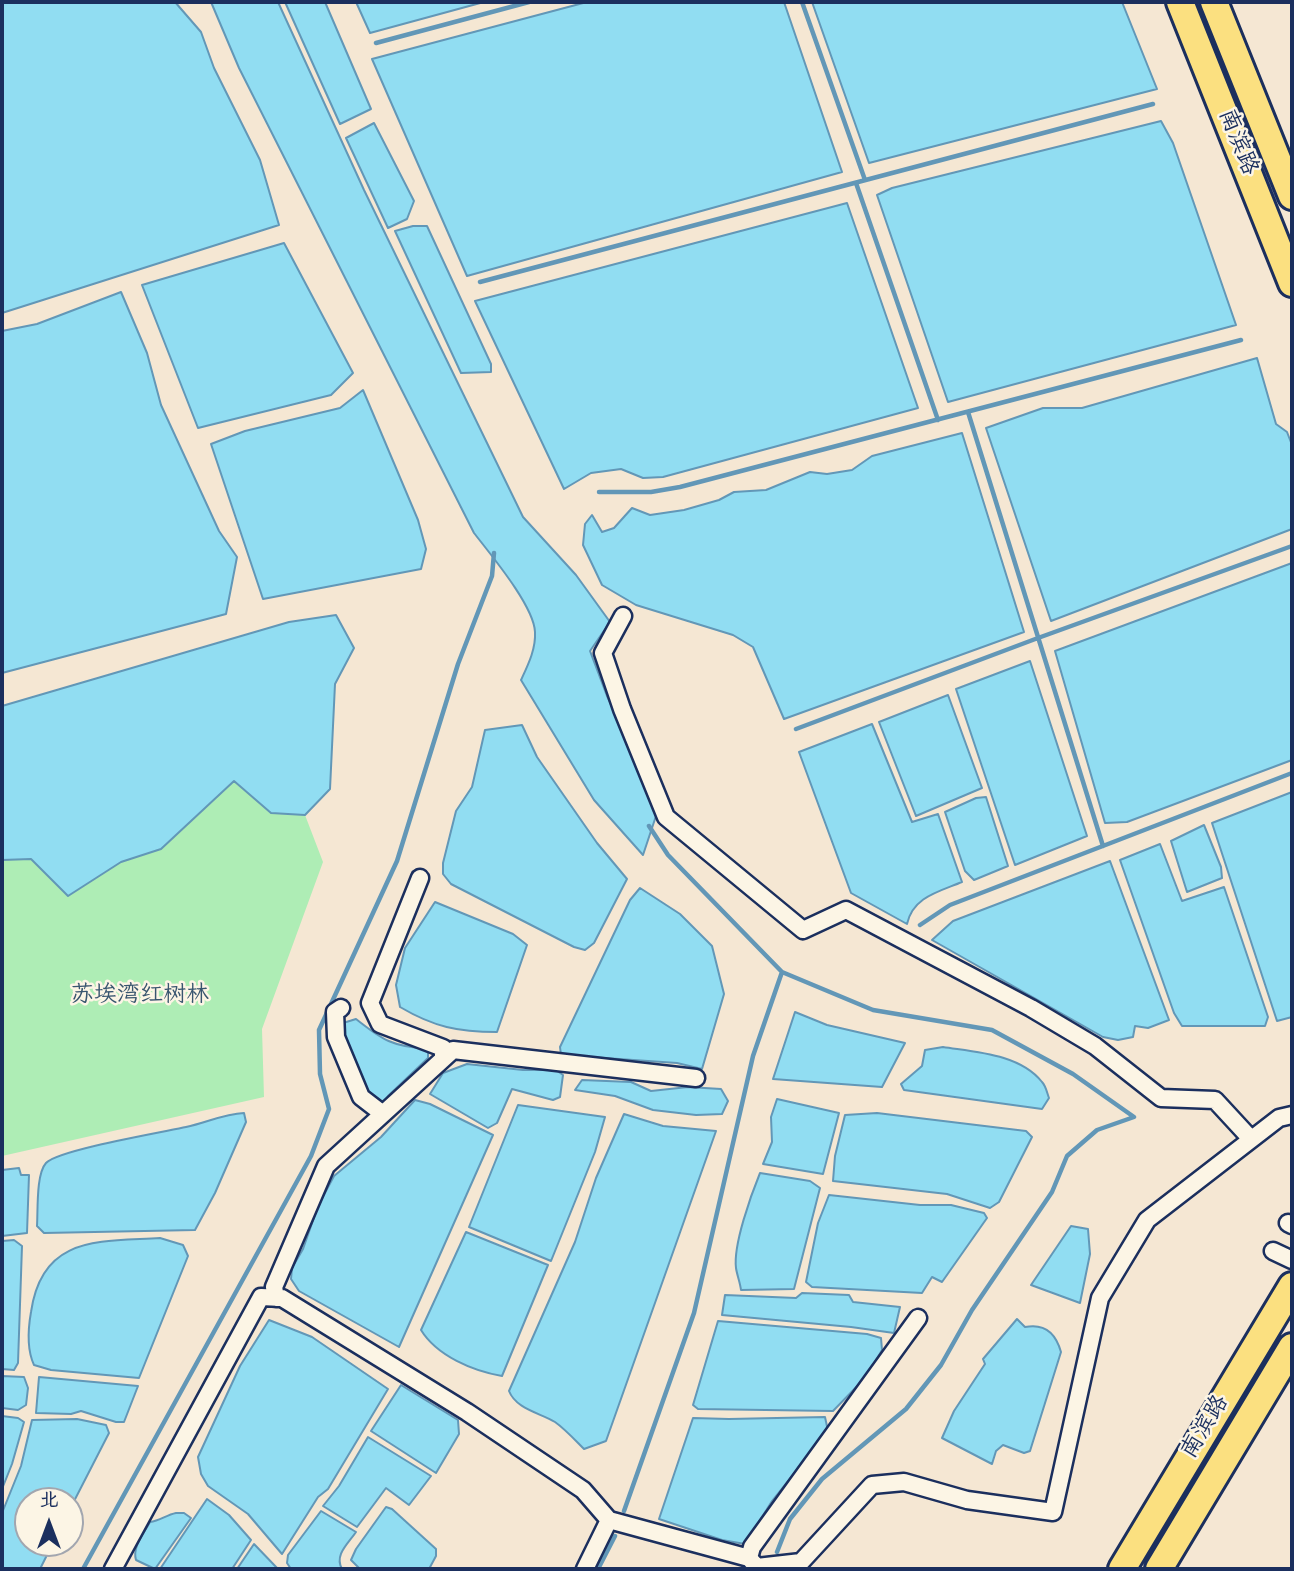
<!DOCTYPE html>
<html>
<head>
<meta charset="utf-8">
<style>
  body { margin:0 }
  #map { position:relative; width:1294px; height:1571px; overflow:hidden; background:#f5e7d3; font-family:"Gochi Hand","LXGW WenKai TC",sans-serif }
  canvas { display:block }
  .frame { position:absolute; inset:0; border:4px solid #1b2f5e; pointer-events:none }
  .north { position:absolute; left:14px; top:1487px; width:70px; height:70px; box-sizing:border-box; background:#fcf5e5; border:2px solid #a2a6af; border-radius:50%; rotate:0deg; font-size:19px; font-weight:700; line-height:28px; text-align:center; color:#1b2f5e }
  .north::after { content:''; display:block; margin:auto; width:24px; height:32px; background:#1b2f5e; clip-path:polygon(50% 0,100% 100%,50% 72%,0 100%) }
</style>
</head>
<body>
<div id="map">
<canvas width="1294" height="1571"></canvas>
<div class="frame"></div>
<div class="north">北</div>
</div>
<script>
const ctx = document.querySelector('canvas').getContext('2d');
ctx.lineJoin = 'round';
function fillPath(path, color) { ctx.fillStyle = color; ctx.fill(path, 'evenodd'); }
function stroke(path, color, width, dash) { ctx.strokeStyle = color; ctx.lineWidth = width; ctx.lineCap = dash ? 'butt' : 'round'; ctx.setLineDash(dash || []); ctx.stroke(path); }
function label(font, color, halo, rows, align = 'center') {
  ctx.font = font + ' "Gochi Hand","LXGW WenKai TC",sans-serif'; ctx.lineWidth = 5; ctx.setLineDash([]); ctx.textBaseline = 'middle'; ctx.strokeStyle = halo; ctx.fillStyle = color; for (const [text, x, y, turn = 0] of rows) {
    ctx.save(); ctx.translate(x, y); ctx.rotate((+turn || 0) * Math.PI / 180); ctx.textAlign = isNaN(turn) ? turn : align; if (halo) ctx.strokeText(text, 0, 0); ctx.fillText(text, 0, 0); ctx.restore();
  }
}
const green = new Path2D(`
  M234,781L271,813L305,815L323,862L262,1029L264,1097L2,1156V860L31,859L68,895L121,862L161,849Z`);
const water = new Path2D(`
  M2,2H175L201,32L214,68L260,160L279,225L2,313Z
  M211,2H278L364,190L523,517L576,575L610,622L590,651L607,696L638,763L656,816L643,855L594,800L521,680C528,665 536,649 535,632C534,606 491,555 474,533L239,68Z
  M285,2H325L371,109L340,124Z
  M356,2H484L370,33Z
  M587,2H784L842,172L467,276L372,59Z
  M812,2H1122L1157,89L869,163Z
  M1161,121L1173,143L1236,325L948,402L877,195L892,188Z
  M374,123L414,201L407,219L388,228L346,138Z
  M847,203L918,408L663,477L643,478L621,469L591,473L564,489L475,301Z
  M413,226H427L491,364V372L461,373L395,231Z
  M284,243L353,373L331,395L198,428L142,285Z
  M121,292L147,353L161,405L219,531L237,557L226,614L2,673V331L37,324Z
  M1257,358L1276,424L1287,432L1292,445V529L1051,621L986,428L1043,408H1082Z
  M363,390L418,520L426,549L421,569L263,599L211,444L245,431L340,408Z
  M962,433L1024,632L784,719L753,647L733,635L636,605L602,585L583,545L585,524L592,515L602,532L614,528L632,508L650,515L684,510L719,500L734,492L766,490L810,472L827,474L852,470L872,456Z
  M1292,563V760L1127,822L1105,823L1055,651Z
  M336,615L354,648L335,684L330,789L305,815L271,813L234,781L161,849L121,862L68,896L31,859L2,860V706L289,622Z
  M1030,661L1087,836L1015,865L956,689Z
  M948,695L982,788L916,816L879,722Z
  M872,724L912,822L938,814L962,882C938,892 913,897 907,924L851,893L799,752Z
  M522,725L537,757L597,843L627,879L594,943L585,950L574,947L451,884L443,874V863L456,811L472,787L485,730Z
  M1292,792V1017L1277,1021L1212,823Z
  M986,797L1008,866L974,880L965,871L945,812L976,798Z
  M1204,825L1221,867L1222,878L1187,892L1171,841Z
  M1160,844L1182,901L1224,887L1268,1017L1265,1026H1182L1174,1013L1120,860Z
  M1110,861L1169,1020L1148,1028L1135,1026L1133,1037L1118,1040L1103,1037L932,940L953,921Z
  M640,888L680,914L712,946L724,994L702,1069L677,1063L561,1055L560,1047L630,900Z
  M435,902L513,934L527,945L497,1032C458,1032 434,1027 400,1007L396,985L405,948Z
  M795,1012L827,1025L905,1043L882,1087L773,1079Z
  M356,1019C381,1039 394,1048 428,1048V1058L388,1096L383,1104L364,1096L343,1049V1023Z
  M943,1047C975,1052 1020,1054 1042,1082C1046,1086 1047,1093 1049,1098L1042,1109L904,1090L901,1084L922,1066L925,1050Z
  M467,1064L523,1070H556L563,1075L560,1097L553,1100L512,1089L497,1123L488,1128L430,1094L443,1073Z
  M582,1080L631,1082L651,1091L688,1087L721,1089L728,1101L722,1114L696,1115L653,1110L615,1096L575,1090Z
  M777,1099L839,1113L823,1174L763,1164L772,1142L771,1117Z
  M415,1100L430,1104L493,1135L399,1347L299,1291L291,1279L292,1268L303,1249L318,1206L334,1176L381,1137Z
  M518,1105L605,1117L595,1152L551,1261L469,1227Z
  M244,1113L246,1122L215,1193L195,1230L44,1233L37,1226C38,1210 36,1174 46,1163C58,1150 163,1132 186,1127C206,1123 223,1114 244,1113Z
  M877,1113L1026,1131L1032,1137L999,1202L990,1208L947,1194L833,1181L835,1156L845,1115Z
  M624,1114L663,1126L716,1131L606,1441L584,1449C575,1440 565,1429 555,1422C540,1413 516,1409 509,1391L575,1242L596,1178Z
  M19,1168L21,1175H29L27,1233L2,1236V1170Z
  M760,1173L810,1181L820,1188L794,1289L741,1290C740,1282 737,1275 736,1268C733,1245 751,1195 760,1173Z
  M829,1195L920,1205H951L984,1213L987,1218L942,1282L932,1277L922,1293L812,1287L806,1282L818,1223Z
  M1071,1226L1088,1229L1090,1254L1080,1303L1031,1285Z
  M466,1232L548,1265L502,1376C473,1371 437,1356 421,1330Z
  M160,1238L183,1245L188,1256L139,1378L51,1370L34,1365C27,1350 28,1329 31,1312C42,1235 99,1242 160,1238Z
  M14,1240L22,1246L18,1363L14,1370L2,1369V1241Z
  M802,1293L849,1295L853,1302L900,1307L894,1333L851,1327L722,1315L725,1295L796,1298Z
  M1017,1319L1025,1327C1045,1323 1056,1334 1061,1352L1030,1451L1024,1453L1003,1445L996,1451L992,1464L942,1438L954,1411L985,1364L983,1359Z
  M269,1320L312,1337L388,1389L328,1489L318,1497L282,1554L248,1514L208,1486L201,1474L198,1457L240,1366Z
  M718,1321L867,1334L881,1338L882,1350L866,1377L833,1411L698,1409L693,1405Z
  M2,1376L24,1377L28,1388L26,1405L18,1410L2,1408Z
  M39,1377L138,1386L124,1422H116L81,1411L71,1414L36,1413Z
  M401,1385L458,1420L459,1434L436,1473L371,1431Z
  M2,1416L18,1418L24,1422L12,1464L2,1489Z
  M825,1417L828,1431L772,1501L745,1544L722,1540L659,1519L693,1418L729,1419Z
  M77,1419L106,1425L109,1433L70,1509V1501H28V1543H53L40,1569H2V1513L21,1466L32,1420Z
  M368,1437L431,1476L409,1505L386,1488L357,1527L323,1506L339,1486Z
  M207,1499L229,1515L251,1540L232,1569H160Z
  M386,1507L392,1509L436,1549V1556L429,1569H360L351,1560L356,1549Z
  M321,1511L356,1532C348,1544 334,1555 342,1569H291L287,1563L288,1555Z
  M176,1513H184L191,1518L155,1569L136,1560C132,1547 144,1533 150,1522C160,1521 166,1515 176,1513Z
  M254,1544L278,1569H237Z`);
const stream = new Path2D(`
  M802,2L865,180
  M376,43L529,2
  M856,183L938,420
  M480,282L1153,104
  M968,412L1103,846
  M599,492H651L680,487L1241,340
  M796,729L1038,638L1292,546
  M920,925L950,905L1292,773
  M624,1511L694,1313L753,1056L782,972L668,855L649,826
  M777,1552L790,1519L822,1479L906,1409L941,1365L972,1310L1052,1192L1067,1156L1097,1130L1134,1117L1073,1074L992,1030L873,1010L782,972
  M83,1569L311,1156L329,1109L320,1074L319,1030L397,861L458,664L492,576L494,553
  M598,1569L615,1536`);
const street = new Path2D(`
  M623,616L603,653L622,709L666,817L803,930L846,910L1031,1008L1095,1046L1161,1098L1215,1100L1251,1139
  M420,878L370,1003L380,1024L443,1048V1059
  M341,1008L335,1012L336,1037L361,1097L383,1114
  M1288,1223L1292,1225
  M1273,1251L1292,1260
  M276,1298L274,1287L326,1166L453,1050L696,1078
  M749,1558L752,1547L918,1318
  M113,1569L261,1297L282,1298L467,1412L583,1490L609,1520L749,1558L757,1567L801,1562L872,1485L904,1482L967,1500L1053,1512L1100,1298L1147,1220L1279,1118L1292,1115
  M585,1569L609,1520`);
const primary = new Path2D(`
  M1180,2L1292,283
  M1214,2L1292,196
  M1122,1569L1292,1286
  M1159,1569L1292,1347`);
const streetNames = [
  ["南滨路",1236,143,68],
  ["南滨路",1207,1428,-59]
];
const parkNames = [
  ["苏埃湾红树林",140,997]
];
fillPath(green, '#aeedb5');
fillPath(water, '#91ddf2');
stroke(water, '#6297b7', 2);
stroke(stream, '#6297b7', 4.5);
stroke(street, '#1b2f5e', 21);
stroke(primary, '#1b2f5e', 32);
stroke(street, '#fcf5e5', 16);
stroke(primary, '#fbe080', 26);
label('23px', '#1b2f5e', '#fcf5e5', streetNames);
label('23px', '#38556f', '#fcf5e5', parkNames);
</script>
</body>
</html>
